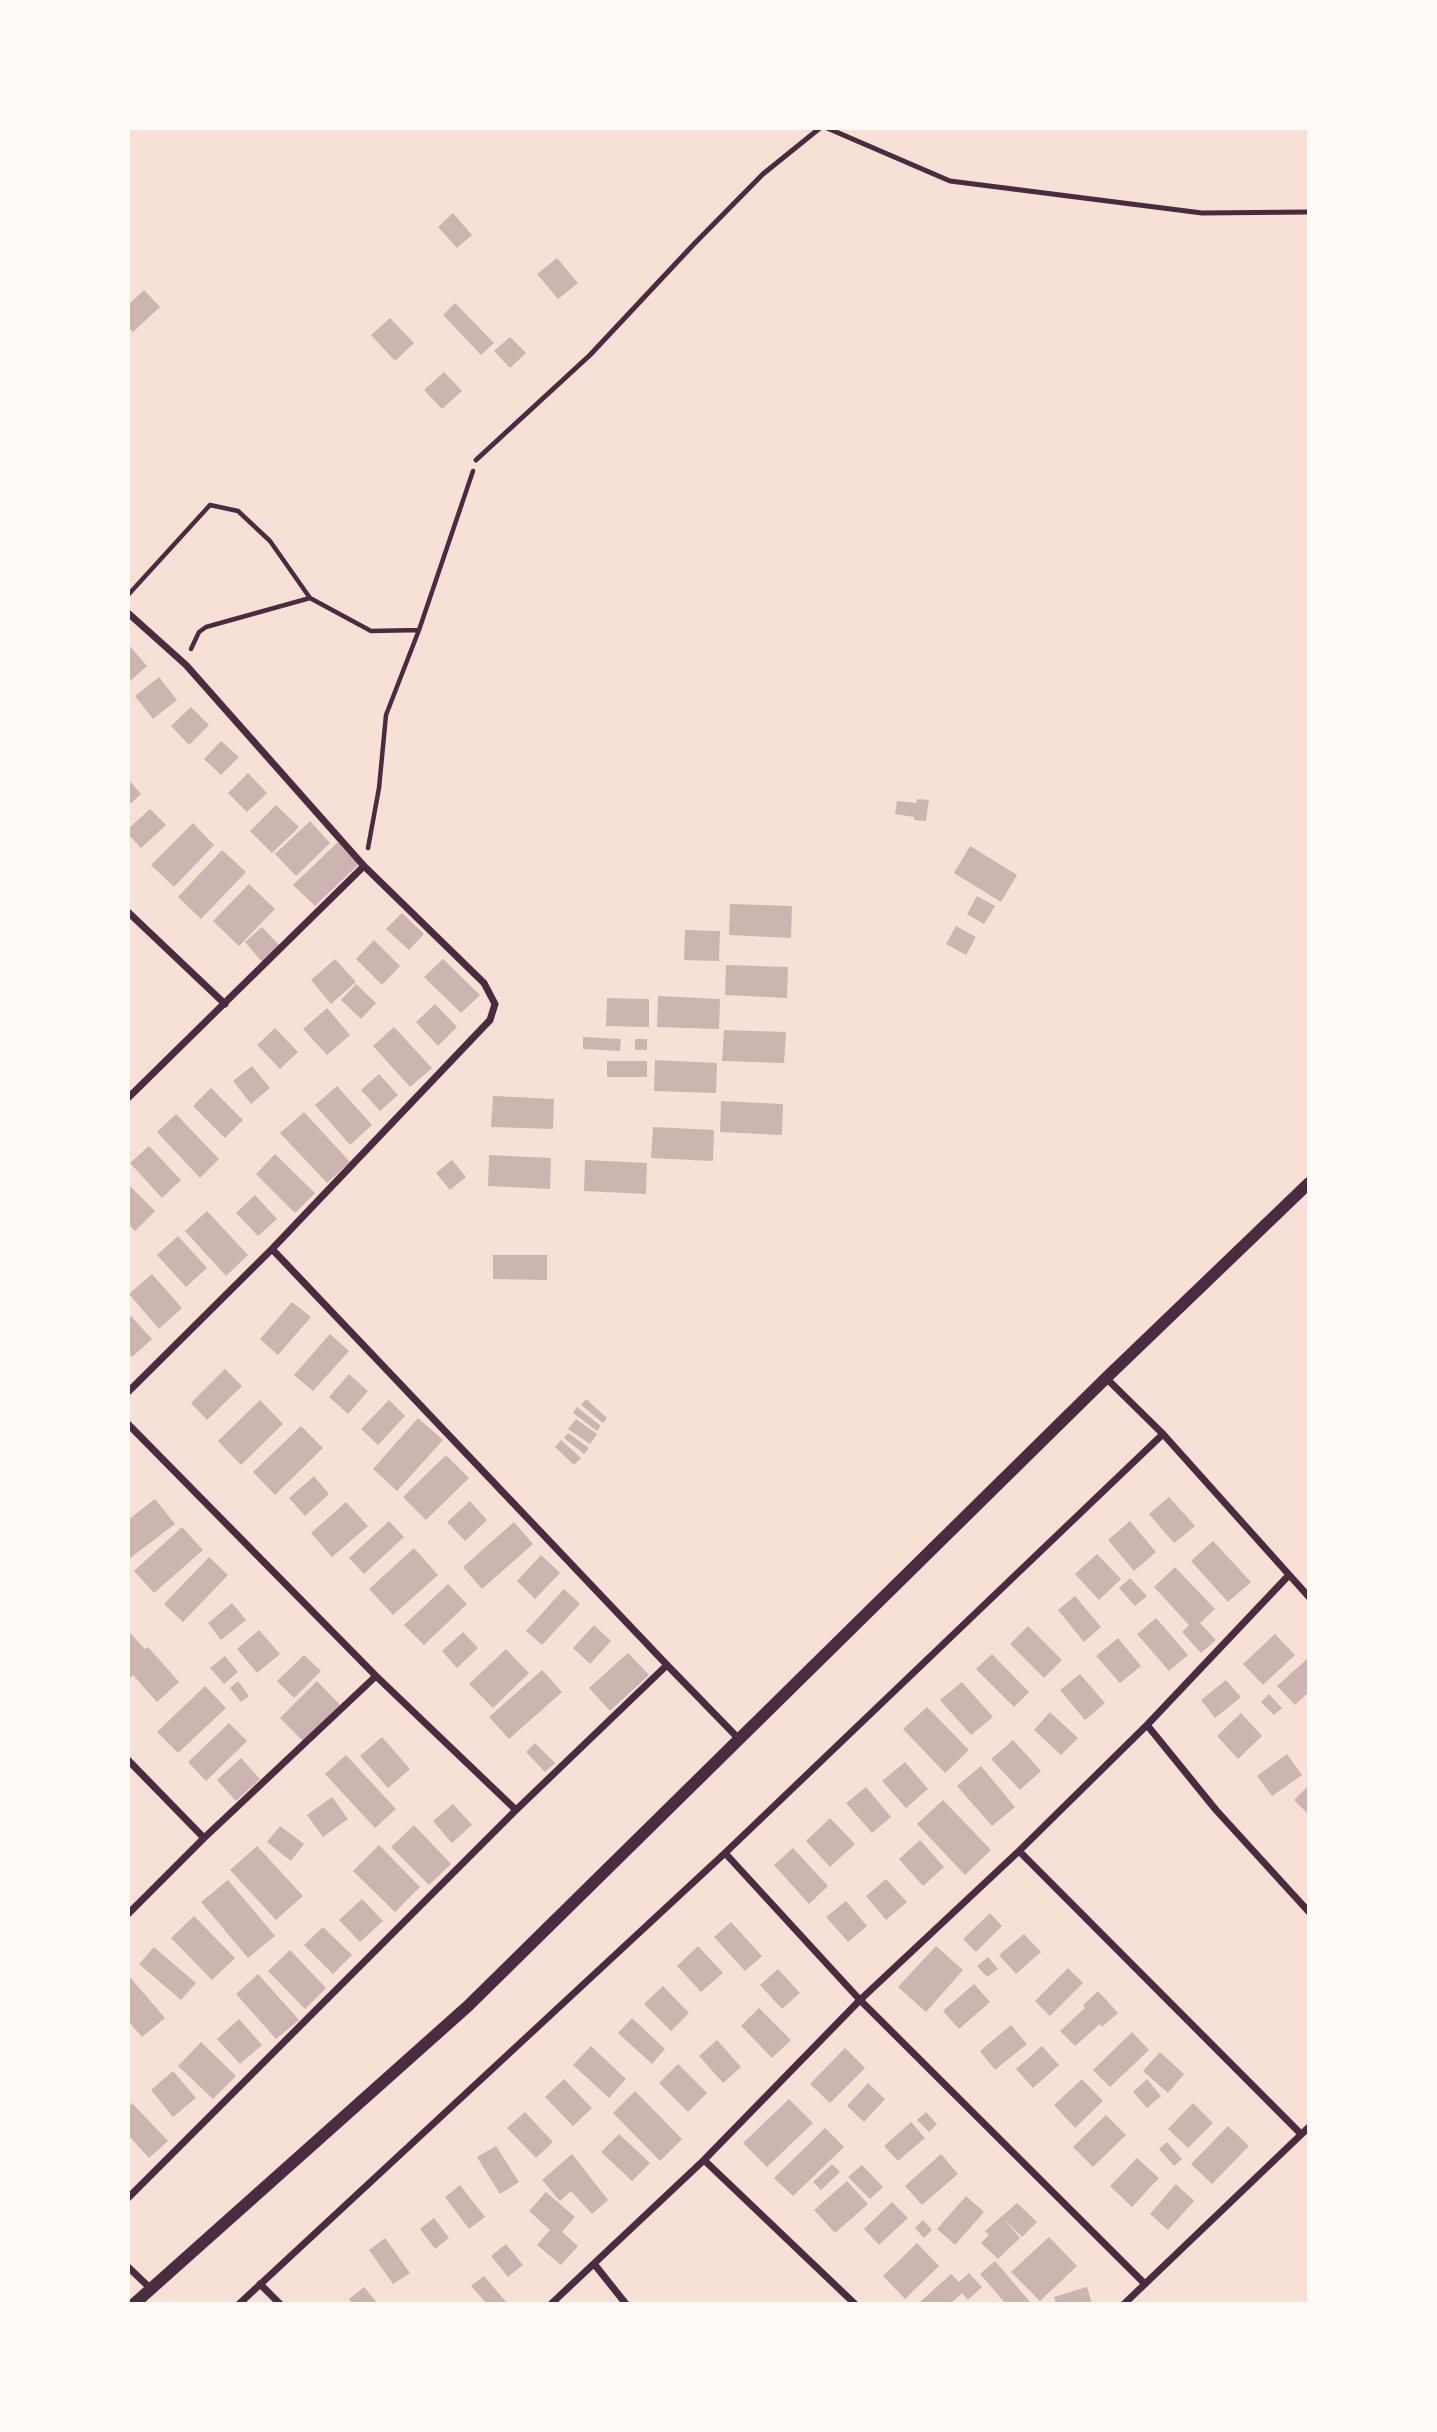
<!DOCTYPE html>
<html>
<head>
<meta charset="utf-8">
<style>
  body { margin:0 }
  #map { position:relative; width:1437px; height:2432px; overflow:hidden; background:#f7e1d7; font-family:Ubuntu,sans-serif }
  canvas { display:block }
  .frame { position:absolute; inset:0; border:130px solid #fffaf5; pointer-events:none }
</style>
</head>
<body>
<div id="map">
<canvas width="1437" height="2432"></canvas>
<div class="frame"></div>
</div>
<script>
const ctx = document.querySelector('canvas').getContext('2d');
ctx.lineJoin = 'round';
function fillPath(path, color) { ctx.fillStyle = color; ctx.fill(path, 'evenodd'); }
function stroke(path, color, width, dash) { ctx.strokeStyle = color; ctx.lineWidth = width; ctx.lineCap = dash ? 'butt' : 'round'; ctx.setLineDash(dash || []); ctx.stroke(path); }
const building = new Path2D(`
  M453,213L472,235L457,248L438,227Z
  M557,258L578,283L558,299L537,274Z
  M144,290L160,307L133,332L128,327V305Z
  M455,303L494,343L481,355L443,315Z
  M390,318L414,343L395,361L371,335Z
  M510,337L526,353L510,368L494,351Z
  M444,372L462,391L442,409L424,390Z
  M128,644L147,666L128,683Z
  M159,677L177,700L153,719L135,696Z
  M191,707L209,725L189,745L171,726Z
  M221,741L239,757L221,775L204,759Z
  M248,773L267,793L247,812L228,793Z
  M128,779L141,794L128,806Z
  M917,799L929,800L926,821L914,820V817L895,814L897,801L916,803Z
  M276,805L299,827L272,853L250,831Z
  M150,809L166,825L141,848L128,834V829Z
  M310,821L330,843L296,876L275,854Z
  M193,823L214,845L174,887L151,865Z
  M338,842L359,864L315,906L293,885Z
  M970,846L1017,875L1001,902L954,873Z
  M222,850L246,872L201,919L178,897Z
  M249,884L275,909L239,946L213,921Z
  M977,896L995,906L984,924L967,914Z
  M730,904L792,906L791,938L729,935Z
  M402,913L424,934L409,950L386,929Z
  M956,926L976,937L966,955L946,944Z
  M262,927L280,946L262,962L245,942Z
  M685,930L720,931L719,961L684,960Z
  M374,940L400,966L382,985L356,959Z
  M335,959L356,982L331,1004L311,980Z
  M443,959L480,995L461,1013L424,977Z
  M726,965L788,967L787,998L725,995Z
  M356,984L376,1003L361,1019L341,1000Z
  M658,996L720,999L719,1029L657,1027Z
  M607,998L649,999V1027L606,1026Z
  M435,1004L457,1027L438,1046L416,1022Z
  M327,1008L350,1035L327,1055L303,1029Z
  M394,1027L432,1068L410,1087L373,1046Z
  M275,1028L298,1052L280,1069L257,1045Z
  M724,1030L786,1032L784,1063L722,1061Z
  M583,1037L621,1039L620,1051L583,1049Z
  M635,1039H647V1050H635Z
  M655,1060L717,1063L716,1093L654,1091Z
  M607,1061H647V1077H607Z
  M252,1066L270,1088L251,1104L233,1081Z
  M379,1074L398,1095L380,1111L361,1090Z
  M337,1086L372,1125L350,1145L315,1105Z
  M211,1088L243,1120L225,1138L193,1106Z
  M493,1096L554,1099L553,1129L491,1127Z
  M721,1101L783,1104L782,1135L720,1132Z
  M304,1112L350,1162L327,1183L280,1133Z
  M176,1114L219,1159L200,1178L157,1132Z
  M653,1127L714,1130L713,1161L651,1158Z
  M149,1146L181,1180L162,1198L130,1163Z
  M275,1154L315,1193L295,1213L256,1174Z
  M489,1155L551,1158L550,1189L488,1186Z
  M452,1160L466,1177L450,1190L436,1173Z
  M585,1160L647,1163L646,1194L584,1191Z
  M128,1184L155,1211L135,1231L128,1224Z
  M255,1195L277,1219L258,1236L236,1213Z
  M207,1211L248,1255L226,1276L185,1231Z
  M178,1236L207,1268L186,1287L157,1255Z
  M493,1255H547V1280L493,1279Z
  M152,1274L182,1308L159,1329L129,1294Z
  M292,1302L311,1317L278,1355L260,1339Z
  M128,1313L152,1339L132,1357L128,1352Z
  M330,1334L349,1351L313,1391L294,1375Z
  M225,1369L242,1386L207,1420L191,1403Z
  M349,1374L368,1391L348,1414L329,1397Z
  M586,1399L607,1418L603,1423L581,1405Z
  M260,1400L283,1424L241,1465L218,1441Z
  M389,1400L405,1416L378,1445L361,1429Z
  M577,1407L601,1426L597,1431L573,1413Z
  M418,1418L443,1440L397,1491L373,1469Z
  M576,1419L597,1434L590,1444L568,1429Z
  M301,1426L323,1448L275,1495L253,1472Z
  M568,1433L589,1448L584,1454L564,1438Z
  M561,1440L581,1458L574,1465L555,1447Z
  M446,1455L469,1478L426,1520L403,1497Z
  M314,1476L329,1494L305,1516L289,1498Z
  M1169,1497L1195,1526L1174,1543L1149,1514Z
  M155,1499L175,1524L129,1559L128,1520Z
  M470,1501L487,1520L465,1541L447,1522Z
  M346,1502L368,1526L332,1557L311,1533Z
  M389,1521L404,1537L364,1574L349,1558Z
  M1130,1521L1156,1552L1134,1571L1108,1540Z
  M514,1522L533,1544L482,1589L463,1567Z
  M182,1527L203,1550L154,1593L134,1571Z
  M1213,1541L1251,1582L1228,1602L1191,1561Z
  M414,1548L438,1575L393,1615L369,1589Z
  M1097,1554L1121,1579L1099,1600L1075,1574Z
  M541,1555L560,1573L535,1599L517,1581Z
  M209,1557L228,1575L183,1622L164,1604Z
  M1175,1567L1215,1609L1200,1623L1216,1640L1201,1653L1182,1632L1189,1625L1154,1587Z
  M1130,1578L1147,1596L1135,1606L1119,1588Z
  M448,1584L467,1604L424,1645L404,1625Z
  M564,1589L580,1604L542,1645L526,1631Z
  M1075,1596L1101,1627L1084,1642L1058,1610Z
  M232,1603L246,1620L221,1640L208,1623Z
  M1156,1618L1188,1655L1169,1671L1137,1634Z
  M594,1625L611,1641L590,1664L573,1648Z
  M1028,1626L1062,1660L1044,1678L1010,1644Z
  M259,1630L280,1654L257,1673L237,1649Z
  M129,1632L145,1649L148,1647L179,1682L157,1702L133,1675L128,1680Z
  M463,1632L478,1648L457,1668L442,1651Z
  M1275,1634L1295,1655L1263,1685L1243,1664Z
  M1118,1638L1141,1666L1120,1683L1096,1656Z
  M506,1649L529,1673L493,1708L469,1684Z
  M628,1653L649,1675L610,1711L589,1688Z
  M992,1654L1029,1692L1014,1707L976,1669Z
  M304,1655L321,1671L294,1698L277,1681Z
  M225,1656L238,1672L224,1684L210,1668Z
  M1308,1658L1309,1692L1295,1705L1277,1686Z
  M542,1670L562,1692L509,1739L489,1717Z
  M1080,1674L1105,1703L1085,1720L1060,1690Z
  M1226,1680L1241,1697L1215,1718L1201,1700Z
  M238,1681L249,1696L241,1702L230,1688Z
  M317,1681L340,1705L303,1741L280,1718Z
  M962,1682L993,1717L971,1735L940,1700Z
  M205,1686L226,1708L178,1753L157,1732Z
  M1269,1694L1282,1708L1274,1715L1261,1702Z
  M927,1707L969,1750L945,1773L903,1729Z
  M1050,1712L1078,1738L1061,1755L1034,1730Z
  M1241,1713L1262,1736L1238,1759L1217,1736Z
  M229,1723L247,1741L206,1781L188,1762Z
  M382,1737L410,1769L388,1788L360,1756Z
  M1013,1740L1041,1771L1020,1790L991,1759Z
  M535,1743L555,1763L545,1772L526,1752Z
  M1287,1754L1302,1775L1272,1796L1257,1776Z
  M346,1755L396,1809L375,1828L325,1774Z
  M241,1758L260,1779L236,1801L217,1780Z
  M905,1762L928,1789L906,1808L882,1781Z
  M981,1766L1015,1807L992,1826L957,1786Z
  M1309,1785V1815L1294,1800Z
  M866,1787L891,1817L872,1833L846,1803Z
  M332,1797L348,1819L323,1837L307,1815Z
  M943,1800L991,1850L965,1875L917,1824Z
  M453,1804L472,1825L452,1843L433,1821Z
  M830,1818L855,1844L830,1867L806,1841Z
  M414,1825L451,1864L429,1885L391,1847Z
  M280,1826L304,1844L291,1861L267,1842Z
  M920,1840L944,1867L923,1886L899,1859Z
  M379,1845L420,1887L395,1912L353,1871Z
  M257,1846L303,1896L276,1920L230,1870Z
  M793,1848L828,1886L809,1904L774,1865Z
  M886,1879L907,1902L886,1920L866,1896Z
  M228,1880L275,1936L248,1958L201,1902Z
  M362,1899L383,1921L360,1942L339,1920Z
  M846,1901L867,1926L848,1942L826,1917Z
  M990,1913L1002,1926L976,1952L963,1939Z
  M194,1916L235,1958L212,1980L171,1938Z
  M731,1922L762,1956L745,1971L714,1937Z
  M323,1927L352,1955L333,1974L304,1945Z
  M1024,1934L1041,1952L1016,1974L999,1955Z
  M698,1946L723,1973L701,1992L677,1966Z
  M936,1946L963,1970L926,2012L898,1987Z
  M154,1947L196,1983L181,2000L139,1964Z
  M290,1950L326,1988L305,2009L268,1971Z
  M988,1957L998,1969L987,1977L977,1966Z
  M1068,1968L1083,1983L1050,2016L1035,2001Z
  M778,1969L800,1993L782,2009L760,1985Z
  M258,1974L299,2020L276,2039L236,1994Z
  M128,1975L165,2018L142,2037L128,2021Z
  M974,1984L990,2002L959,2029L943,2011Z
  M663,1986L689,2013L671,2031L644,2004Z
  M1098,1991L1118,2013L1102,2027L1100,2024L1075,2046L1060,2031L1085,2008L1083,2005Z
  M759,2008L791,2040L772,2058L741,2026Z
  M632,2018L665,2049L652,2064L618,2033Z
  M239,2019L262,2045L240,2064L217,2039Z
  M1011,2025L1027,2044L995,2070L980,2051Z
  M1132,2032L1149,2050L1110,2087L1093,2070Z
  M717,2040L741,2067L723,2083L699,2056Z
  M201,2042L236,2076L213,2099L178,2066Z
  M591,2046L626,2079L609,2098L573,2065Z
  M1042,2046L1059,2065L1033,2088L1016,2069Z
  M845,2048L865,2068L830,2103L810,2084Z
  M1160,2052L1184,2074L1168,2093L1143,2071Z
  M678,2064L707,2093L688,2112L659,2083Z
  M173,2071L196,2098L173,2117L151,2090Z
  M564,2079L592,2108L573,2126L545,2097Z
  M1082,2079L1103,2101L1075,2128L1054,2105Z
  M1147,2079L1161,2096L1147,2108L1133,2092Z
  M868,2083L885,2099L864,2122L847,2106Z
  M635,2091L682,2139L660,2161L613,2113Z
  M789,2099L813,2123L767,2167L743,2143Z
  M132,2103L168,2141L149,2158L128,2135V2108Z
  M1193,2103L1213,2123L1188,2148L1168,2129Z
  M525,2112L553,2142L536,2158L507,2128Z
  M926,2112L937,2124L929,2132L917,2120Z
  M1106,2115L1126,2135L1093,2167L1073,2147Z
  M911,2122L925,2138L898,2161L884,2146Z
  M1228,2126L1249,2146L1212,2184L1191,2164Z
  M825,2128L844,2147L793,2196L774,2178Z
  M619,2134L650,2163L632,2181L601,2152Z
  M1167,2142L1182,2159L1174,2166L1159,2149Z
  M496,2146L519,2182L500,2194L477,2157Z
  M572,2154L608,2200L592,2214L571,2191L560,2201L542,2180Z
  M941,2154L958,2174L922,2205L905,2186Z
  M1137,2158L1159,2178L1132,2207L1110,2186Z
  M832,2164L840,2172L821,2190L813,2182Z
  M862,2165L883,2187L870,2199L848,2177Z
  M847,2181L868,2204L835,2233L814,2210Z
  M1176,2184L1194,2201L1168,2230L1150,2214Z
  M460,2185L485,2217L469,2229L445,2197Z
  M546,2192L575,2217L562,2232L578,2246L561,2265L537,2245L550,2230L529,2211Z
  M966,2196L984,2212L955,2245L937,2229Z
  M892,2202L908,2218L879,2245L864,2229Z
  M1017,2203L1037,2222L1022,2237L1004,2219L1020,2238L998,2259L981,2243L989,2235L985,2231Z
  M434,2218L449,2238L435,2249L420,2229Z
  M923,2220L932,2230L924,2238L915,2228Z
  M1049,2237L1077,2266L1040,2301L1011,2272Z
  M385,2238L410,2273L393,2284L369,2250Z
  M917,2243L939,2266L905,2299L883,2276Z
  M506,2244L523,2265L508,2277L491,2256Z
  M995,2261L1031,2303L1030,2304H1006L980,2274Z
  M969,2273L982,2287L968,2300L962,2293L950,2304H923L920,2302L951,2274L959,2282Z
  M484,2276L508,2304H487L471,2286Z
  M364,2287L378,2304H353L349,2299Z
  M1087,2287L1092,2304H1056L1054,2297Z`);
const path = new Path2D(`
  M128,595L210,505L238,511L270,541L310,598L371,631L419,630
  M191,649L199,632L206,627L310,598
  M368,848L379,788L386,715L419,630L473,471`);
const service = new Path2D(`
  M827,128L950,181L1202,213L1309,212
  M476,460L590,355L694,244L763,174L820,128`);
const minor = new Path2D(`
  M128,613L186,665L364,866L484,983L495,1004L490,1020L272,1249L128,1392
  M128,912L225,1004
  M128,1098L364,866
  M272,1249L667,1665L739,1739
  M1106,1378L1163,1434L1309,1597
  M128,1424L376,1676L516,1810
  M1147,1725L1216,1810L1309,1912
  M128,1760L204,1838
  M1019,1851L1301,2134
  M725,1853L860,2000L1145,2284
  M128,1914L204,1838L376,1676
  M704,2160L855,2304
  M128,2198L516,1810L667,1665
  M595,2265L626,2304
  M128,2267L150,2288
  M260,2284L280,2304
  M239,2304L725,1853L1163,1434
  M551,2304L704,2160L860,2000L1019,1851L1147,1725L1289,1575
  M1124,2304L1309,2127`);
const tertiary = new Path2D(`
  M134,2304L468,2006L1106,1378L1309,1183`);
fillPath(building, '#ccb4b1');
stroke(path, '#4a2c40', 4.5);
stroke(service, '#4a2c40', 5);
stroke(minor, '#4a2c40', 7);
stroke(tertiary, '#4a2c40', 12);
</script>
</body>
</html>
